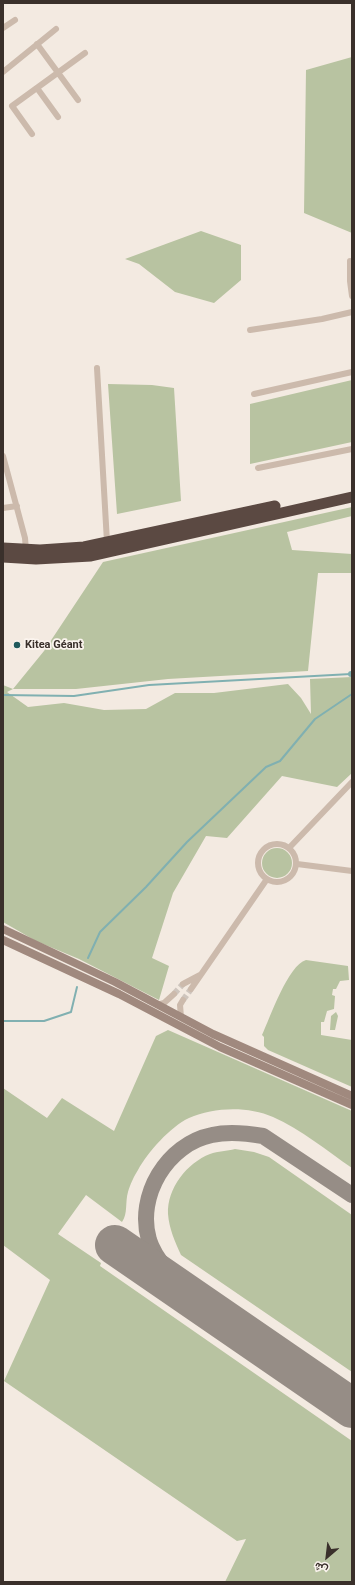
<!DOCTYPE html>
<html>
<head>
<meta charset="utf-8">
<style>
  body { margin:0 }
  #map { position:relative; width:355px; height:1585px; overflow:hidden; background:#f3eae1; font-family:Roboto,Vazirmatn,sans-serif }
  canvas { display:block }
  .frame { position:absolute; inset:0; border:4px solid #3a302b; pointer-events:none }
  .north { position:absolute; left:307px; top:1537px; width:40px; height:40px; -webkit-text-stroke:3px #fbf4ee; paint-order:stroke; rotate:208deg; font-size:11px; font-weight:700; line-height:16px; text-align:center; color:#3a302b }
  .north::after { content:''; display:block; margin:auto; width:14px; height:18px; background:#3a302b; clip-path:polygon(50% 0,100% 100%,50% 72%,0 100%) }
</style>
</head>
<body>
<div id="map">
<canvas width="355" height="1585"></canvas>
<div class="frame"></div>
<div class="north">ش</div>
</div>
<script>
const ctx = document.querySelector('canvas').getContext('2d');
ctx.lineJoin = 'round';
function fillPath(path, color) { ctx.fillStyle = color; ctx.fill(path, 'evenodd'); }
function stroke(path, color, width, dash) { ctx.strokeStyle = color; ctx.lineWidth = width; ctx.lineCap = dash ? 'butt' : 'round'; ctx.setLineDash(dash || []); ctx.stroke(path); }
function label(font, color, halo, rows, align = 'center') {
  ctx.font = font + ' Roboto,sans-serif'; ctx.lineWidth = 3.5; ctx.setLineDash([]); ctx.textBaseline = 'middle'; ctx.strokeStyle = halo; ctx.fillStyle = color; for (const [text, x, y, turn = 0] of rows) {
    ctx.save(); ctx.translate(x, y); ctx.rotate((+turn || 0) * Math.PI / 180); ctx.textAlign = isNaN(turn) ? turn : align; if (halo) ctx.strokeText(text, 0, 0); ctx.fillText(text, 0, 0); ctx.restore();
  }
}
const green = new Path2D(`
  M352,57V233L304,213L306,70Z
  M201,231L241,245V280L214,303L175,292L139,264L125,259Z
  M352,380V442L250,464V404Z
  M108,384L152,385L174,388L181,501L117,514Z
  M352,507V516L287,532L292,550L352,554V573H318L308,671L168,679L76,689H13L7,692L28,707L64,703L104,710L146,709L175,693H214L288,684L301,698L311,714L310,679L352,677V773L337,787L282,776L227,838L206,836L173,893L152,958L169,966L159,1000L79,959L36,941L3,922V685L13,689L44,651L103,562Z
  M262 863a15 15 0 1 1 30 0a15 15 0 1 1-30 0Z
  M306,960L348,966L349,980L340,981L336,989H333L332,995L335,996L334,1009L327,1011L324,1022H321V1035L352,1040V1087L268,1050L264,1046V1037L262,1035C270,1018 288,965 306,960Z
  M336,1012L338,1016L335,1030H330L331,1016Z
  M168,1030L352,1111V1168C327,1151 301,1129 273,1117C248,1106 214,1107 189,1118C170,1127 148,1152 138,1170C134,1176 130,1185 128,1192C125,1202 128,1214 122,1222L86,1195L58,1234L101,1263L100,1266L352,1441V1582H225L246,1539L237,1541L4,1381L50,1280L3,1245V1088L47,1118L62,1098L114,1131L156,1036Z
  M235,1149L254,1152L269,1157L352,1215V1372L181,1255C175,1242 169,1228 168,1214C167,1188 187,1163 210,1154C218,1151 227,1151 235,1149Z`);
const stream = new Path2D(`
  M3,695L74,696L149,685L351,674
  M88,958L100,932L146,887L187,842L266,767L280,761L315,719L352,694
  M3,1021H44L71,1012L77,987`);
const canal = new Path2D(`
  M351,674H352`);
const taxiway = new Path2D(`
  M200,1304C182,1285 157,1265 149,1240C136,1196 167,1144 212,1135C229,1131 246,1133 263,1136L352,1195`);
const runway = new Path2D(`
  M115,1245L352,1408`);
const streetTunnel = new Path2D(`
  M174,994L183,984
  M183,1000L191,989`);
const street = new Path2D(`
  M3,28L15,20
  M37,44L78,100
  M3,72L56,29
  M37,88L58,117
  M32,134L12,106L85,53
  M350,261V281L352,296
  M250,330L322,319L352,312
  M97,368L107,542
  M254,394L352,372
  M3,456L25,538L26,550
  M258,468L352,449
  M3,508L17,506
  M258 863a19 19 0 1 1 38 0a19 19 0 1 1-38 0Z
  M289,848L352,782
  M297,864L352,871
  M183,984L200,975
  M191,989L267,879
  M157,1005L164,1003L174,994
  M181,1017L180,1005L183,1000`);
const secondary = new Path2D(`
  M3,929L115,982L213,1034L352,1096
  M3,940L119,994L220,1047L352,1105`);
const highway = new Path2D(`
  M3,548L40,550L84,547L275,506
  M3,557L36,559L91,556L352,497`);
const markers = [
  [17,645,4,"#205a5c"]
];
const poiNames = [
  ["Kitea Géant",25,645]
];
fillPath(green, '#b8c3a1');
stroke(stream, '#80b0b1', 2);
stroke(canal, '#80b0b1', 6);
stroke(taxiway, '#968d86', 16);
stroke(runway, '#968d86', 40);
stroke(streetTunnel, '#cec5bd', 6, [6, 3]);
stroke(street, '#ccbaac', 6);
stroke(secondary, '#a0897e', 8);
stroke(highway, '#5b4942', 11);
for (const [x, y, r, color] of markers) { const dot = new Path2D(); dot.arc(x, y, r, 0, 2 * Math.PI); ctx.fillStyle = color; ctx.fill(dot); stroke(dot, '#fbf4ee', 1.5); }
label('bold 11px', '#3a302b', '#fbf4ee', poiNames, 'left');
</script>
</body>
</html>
